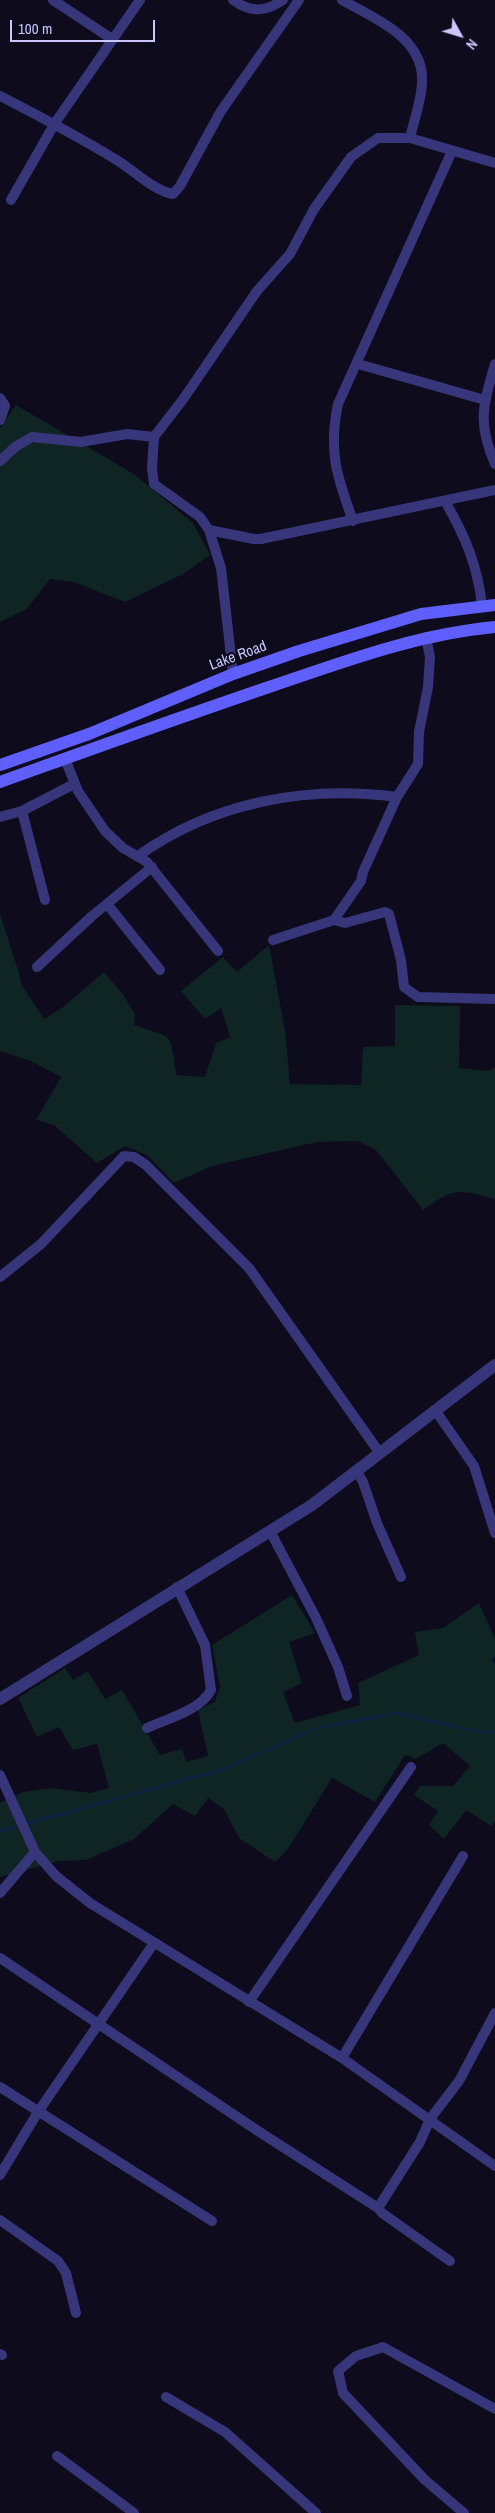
<!DOCTYPE html>
<html>
<head>
<meta charset="utf-8">
<style>
  body { margin:0 }
  #map { position:relative; width:495px; height:2513px; overflow:hidden; background:#0d0b1c; font-family:"Archivo Narrow",sans-serif }
  canvas { display:block }
  .north { position:absolute; left:435px; top:10px; width:50px; height:50px; -webkit-text-stroke:4px #0d0b1c; paint-order:stroke; rotate:129deg; font-size:14px; font-weight:700; line-height:20px; text-align:center; color:#cbc6ff }
  .north::after { content:''; display:block; margin:auto; width:18px; height:22px; background:#cbc6ff; clip-path:polygon(50% 0,100% 100%,50% 72%,0 100%) }
  .scale { position:absolute; left:10px; top:20px; width:145px; height:22px; box-sizing:border-box; border:2px solid #cbc6ff; border-top:0; padding-left:6px; font-size:15px; line-height:18px; white-space:nowrap; color:#cbc6ff; -webkit-text-stroke:4px #0d0b1c; paint-order:stroke }
</style>
</head>
<body>
<div id="map">
<canvas width="495" height="2513"></canvas>
<div class="north">N</div>
<div class="scale">100 m</div>
</div>
<script>
const ctx = document.querySelector('canvas').getContext('2d');
ctx.lineJoin = 'round';
function fillPath(path, color) { ctx.fillStyle = color; ctx.fill(path, 'evenodd'); }
function stroke(path, color, width, dash) { ctx.strokeStyle = color; ctx.lineWidth = width; ctx.lineCap = dash ? 'butt' : 'round'; ctx.setLineDash(dash || []); ctx.stroke(path); }
function label(font, color, halo, rows, align = 'center') {
  ctx.font = font + ' "Archivo Narrow",sans-serif'; ctx.lineWidth = 4.5; ctx.setLineDash([]); ctx.textBaseline = 'middle'; ctx.strokeStyle = halo; ctx.fillStyle = color; for (const [text, x, y, turn = 0] of rows) {
    ctx.save(); ctx.translate(x, y); ctx.rotate((+turn || 0) * Math.PI / 180); ctx.textAlign = isNaN(turn) ? turn : align; if (halo) ctx.strokeText(text, 0, 0); ctx.fillText(text, 0, 0); ctx.restore();
  }
}
const green = new Path2D(`
  M16,405L134,474L193,523L210,555L183,574L125,602L74,582L50,579L27,609L0,622V428Z
  M0,914L19,973L21,984L44,1019L63,1007L104,972L122,993L135,1014L134,1025C179,1040 168,1032 177,1075L205,1077L216,1043L230,1037L221,1008L205,1019L181,991L223,957L237,972L269,945L285,1031L290,1084L361,1085L363,1047L395,1046V1005L460,1006L459,1068L487,1071L495,1067V1199C459,1189 454,1187 423,1210L376,1150L358,1141L317,1142L212,1166L174,1183L147,1155L125,1146L97,1163L54,1125L36,1120L61,1077L31,1061L0,1051Z
  M292,1595L315,1633L289,1642L302,1683L283,1692L295,1723L360,1705L358,1683L419,1655L415,1632L443,1628L479,1603L495,1639V1656L492,1659L495,1665V1821L491,1826L466,1810L444,1839L429,1825L438,1811L414,1795L420,1786H453L470,1766L443,1743L416,1759L405,1755L375,1802L332,1778L288,1849L275,1862L239,1838L224,1809L208,1798L195,1816L173,1804L134,1839L86,1860L59,1861L0,1877V1803L23,1792L51,1788L91,1793L109,1788L97,1744L73,1750L59,1727L37,1737L18,1698L65,1668L73,1680L88,1671L105,1699L122,1690L160,1755L182,1749L186,1762L208,1756L198,1710L215,1702L220,1687L212,1645Z`);
const stream = new Path2D(`
  M0,1831L224,1769L317,1728L396,1713L474,1731L495,1733`);
const minor = new Path2D(`
  M53,0L112,39
  M233,0C251,13 266,12 283,0
  M342,0C373,18 424,37 422,81C422,99 414,120 410,138
  M0,96C39,116 77,136 115,159C134,170 152,190 173,194L180,186L221,111L299,0
  M495,163L410,138H378L351,157L314,209L290,254L257,291L184,398L154,437L152,468L154,484L200,517L209,530L254,539H261L495,490
  M11,200L55,123L140,0
  M358,364L485,400
  M495,364C483,406 477,422 495,464
  M0,398L5,406L0,420
  M0,461L15,447L32,437L81,442L127,434L154,437
  M445,501C465,536 478,566 482,606
  M353,521C337,477 328,451 338,404L452,151
  M209,530L221,568L233,674
  M65,759L78,791L105,831L123,848L147,862L218,951
  M22,811L45,900
  M0,817L22,811L74,784
  M138,856C213,802 307,785 397,797
  M107,904L160,970
  M334,920L345,923L385,912L389,914L401,960L404,987L418,997L495,999
  M273,940L334,920L361,881L363,872L397,797L418,764L419,732L428,687L430,657L426,637
  M37,967L92,916L152,867
  M0,1277L41,1244L124,1156L134,1157L146,1165L249,1268L379,1452
  M435,1410L474,1466L495,1533
  M356,1470L363,1482L377,1523L401,1577
  M270,1531L316,1618L338,1667L347,1696
  M147,1728C167,1719 201,1710 211,1690L205,1645L177,1587
  M0,1775L35,1852L56,1876L90,1903L342,2058L495,2166
  M0,1893L35,1852
  M0,1958L258,2131L378,2208
  M249,2002L411,1767
  M342,2058L463,1856
  M0,2087L212,2221
  M0,2175L38,2112L154,1943
  M0,2220L58,2261L66,2273L76,2313
  M450,2261L382,2213L378,2208L420,2142L430,2119L459,2081L495,2013
  M0,2354L2,2355
  M166,2397L225,2432L316,2513
  M57,2456L134,2513
  M464,2513L425,2480L343,2393L338,2371L356,2356L383,2347L495,2409`);
const tertiary = new Path2D(`
  M0,1699L312,1505L495,1365`);
const secondary = new Path2D(`
  M0,765L89,734L233,674L299,651L421,614L495,605
  M0,782C92,749 183,716 275,685C348,660 419,634 495,627`);
const streetNames = [
  ["Lake Road",238,656,-20]
];
fillPath(green, '#0e2524');
stroke(stream, '#0c213f', 3);
stroke(minor, '#37367a', 10);
stroke(tertiary, '#37367a', 12);
stroke(secondary, '#5e5ffe', 12);
label('15px', '#cbc6ff', '#0d0b1c', streetNames);
</script>
</body>
</html>
